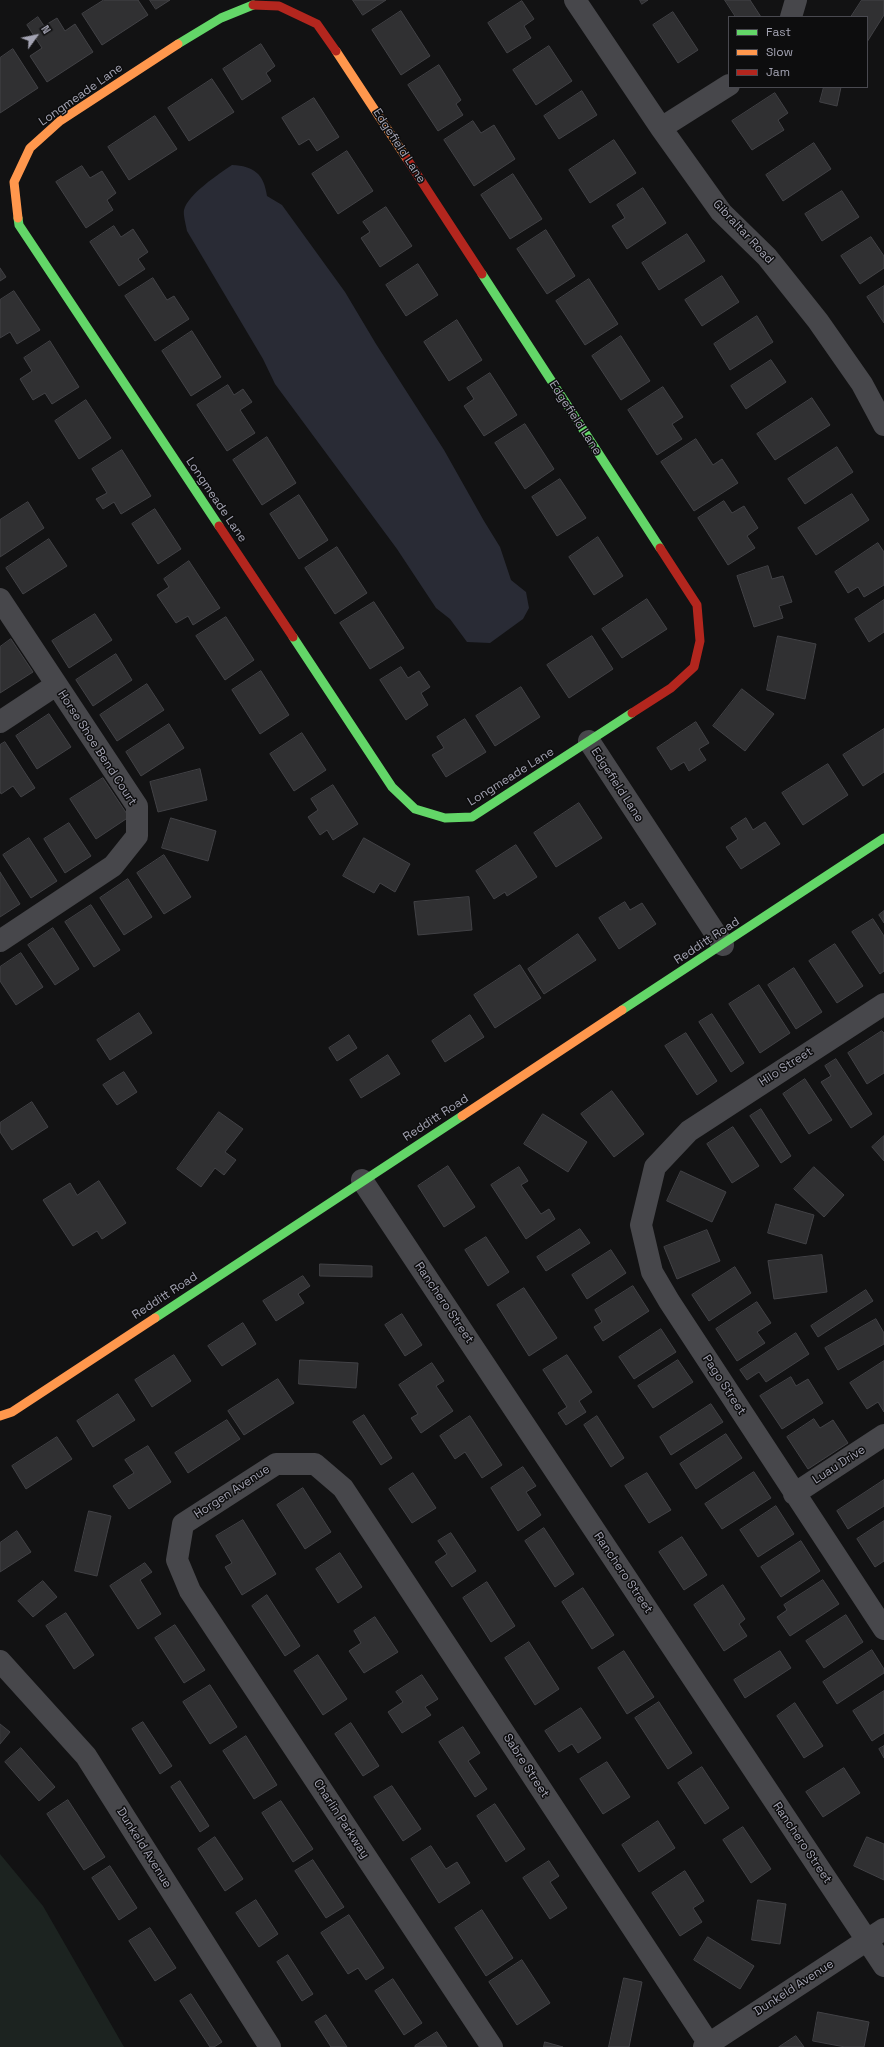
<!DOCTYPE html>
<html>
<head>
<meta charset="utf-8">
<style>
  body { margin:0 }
  #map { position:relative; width:884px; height:2047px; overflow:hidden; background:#121213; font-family:"Space Grotesk",sans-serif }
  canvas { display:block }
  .legend { position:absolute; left:728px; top:16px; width:140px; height:72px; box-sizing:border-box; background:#0d0d0e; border:1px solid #494950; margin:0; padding:5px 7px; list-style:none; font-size:12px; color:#a4a4b3 }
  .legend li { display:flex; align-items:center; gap:8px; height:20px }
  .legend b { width:20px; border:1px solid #494950 }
  .north { position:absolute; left:16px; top:16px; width:40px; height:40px; -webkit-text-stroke:3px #0d0d0e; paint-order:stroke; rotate:57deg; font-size:11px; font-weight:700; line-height:16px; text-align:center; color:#a4a4b3 }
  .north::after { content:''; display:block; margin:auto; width:14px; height:18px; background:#a4a4b3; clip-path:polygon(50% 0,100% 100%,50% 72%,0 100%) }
</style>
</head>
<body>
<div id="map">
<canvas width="884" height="2047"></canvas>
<ul class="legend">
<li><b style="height:5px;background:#63d668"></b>Fast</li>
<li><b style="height:5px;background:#ff974d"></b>Slow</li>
<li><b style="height:5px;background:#b3261e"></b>Jam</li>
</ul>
<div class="north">N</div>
</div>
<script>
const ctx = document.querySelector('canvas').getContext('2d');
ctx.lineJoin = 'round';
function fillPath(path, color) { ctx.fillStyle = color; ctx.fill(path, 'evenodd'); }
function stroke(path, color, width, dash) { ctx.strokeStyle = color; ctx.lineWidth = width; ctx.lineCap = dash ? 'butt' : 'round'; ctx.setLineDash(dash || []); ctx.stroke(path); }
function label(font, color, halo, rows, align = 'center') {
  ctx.font = font + ' "Space Grotesk",sans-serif'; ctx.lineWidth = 3; ctx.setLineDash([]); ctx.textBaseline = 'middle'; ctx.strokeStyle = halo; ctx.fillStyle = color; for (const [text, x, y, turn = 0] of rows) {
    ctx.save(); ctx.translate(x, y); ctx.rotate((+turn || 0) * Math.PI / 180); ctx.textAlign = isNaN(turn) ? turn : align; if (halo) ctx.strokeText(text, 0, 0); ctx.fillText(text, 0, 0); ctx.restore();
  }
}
const green = new Path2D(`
  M0,1854L43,1906L124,2047H0Z`);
const water = new Path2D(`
  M232,165C254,166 264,174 267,196L282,205L345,292L376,344L444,450L484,521L500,547L511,580L526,592L529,608L523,619L490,643L467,642L450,619L436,608L397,549L275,384L263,359L187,231C186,225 183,215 184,210C188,194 219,174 232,165Z`);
const building = new Path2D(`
  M104,0H138L148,15L102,45L82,14Z
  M150,0H170L156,9Z
  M353,0H386L363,15Z
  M640,0H648L642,4Z
  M725,0H750L761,17H736Z
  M862,0H884V15L867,42V17H851Z
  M522,1L534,19L524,26L531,38L507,53L488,23Z
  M401,11L430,56L401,75L372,30Z
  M673,12L698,50L678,63L653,25Z
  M38,17L44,26L57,18L65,31L75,24L93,52L47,82L30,56L42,48L27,25Z
  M261,44L275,66L266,73L271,81L242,100L223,69Z
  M549,46L572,81L536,105L513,70Z
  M13,49L38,88L0,113V58Z
  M439,65L461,100L456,104L463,115L438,131L408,85Z
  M212,79L234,112L189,141L168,108Z
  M824,87H841L837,106L820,102Z
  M582,91L597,115L559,139L544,116Z
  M775,93L788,113L778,120L784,130L752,150L732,121Z
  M314,98L339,137L317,151L309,139L299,145L282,118Z
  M155,116L177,149L129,180L108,147Z
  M473,121L481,133L494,125L515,159L474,186L444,140Z
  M614,140L636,173L590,203L569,170Z
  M814,143L831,169L783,201L766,175Z
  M347,151L373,191L338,214L312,174Z
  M82,166L90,178L102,171L116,193L107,200L113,210L86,228L56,182Z
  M513,174L542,219L510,239L481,195Z
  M643,188L666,223L627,249L612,226L625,218L617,205Z
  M842,191L859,217L822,241L805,214Z
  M386,207L412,246L380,267L361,238L370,232L363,222Z
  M114,226L121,237L133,229L148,252L138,259L145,269L119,286L90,242Z
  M546,230L575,276L547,294L517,249Z
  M687,234L705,261L659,290L642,263Z
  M871,237L884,256V268L860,284L841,256Z
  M418,264L438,295L406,316L386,285Z
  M0,268L6,277L0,281Z
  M722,276L739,302L702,326L685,300Z
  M153,278L167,300L174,296L189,319L155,341L125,296Z
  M589,279L618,324L585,345L556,301Z
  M884,286V323L867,297Z
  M14,291L40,330L17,344L10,332L0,338V300Z
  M757,316L773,342L730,370L714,344Z
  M457,320L482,360L449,381L424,342Z
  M192,331L221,377L191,396L162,351Z
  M621,336L650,381L621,400L592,356Z
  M50,341L79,387L52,404L45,393L33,400L20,379L32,371L24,358Z
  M771,360L786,382L746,409L731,386Z
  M490,373L517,415L484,436L464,406L474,399L467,388Z
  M228,385L234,395L243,389L252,402L240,410L255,433L227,451L197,405Z
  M663,387L683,417L672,424L682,439L657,455L628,410Z
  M812,398L830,425L775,460L757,434Z
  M86,400L111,438L79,459L55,421Z
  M525,424L554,469L525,489L495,443Z
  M267,437L296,483L262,505L233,460Z
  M696,439L713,465L722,459L738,483L694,511L661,462Z
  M837,447L853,472L805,504L788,479Z
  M122,450L151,496L121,514L114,502L103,509L96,499L107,493L92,469Z
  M560,479L586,518L557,536L532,497Z
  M852,494L869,520L816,555L798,528Z
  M299,495L328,540L299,559L270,514Z
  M724,501L732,513L744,506L758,528L747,536L755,548L728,565L698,518Z
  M28,502L44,528L0,557V520Z
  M155,509L181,549L158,564L132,524Z
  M598,537L623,576L594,595L569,557Z
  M49,539L67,566L23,594L6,568Z
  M878,543L884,552V585L864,597L858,587L848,593L835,572Z
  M337,547L367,593L335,614L305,568Z
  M189,561L220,608L193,625L188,616L176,623L157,595L169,587L164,579Z
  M768,566L772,579L783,576L792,602L779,606L783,618L754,627L737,576Z
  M647,599L667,629L622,658L602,629Z
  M884,600V632L869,642L855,619Z
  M374,602L404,648L370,669L340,623Z
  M95,614L112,640L69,668L52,641Z
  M226,617L254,660L225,680L196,636Z
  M592,636L613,669L569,698L547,665Z
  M778,636L816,644L805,699L767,690Z
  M11,639L33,672L0,693V647Z
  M116,654L132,680L93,706L76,680Z
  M401,667L408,678L419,671L430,687L421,693L428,705L406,720L380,680Z
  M261,671L289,715L260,734L232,690Z
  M147,684L164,710L117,741L100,715Z
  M521,687L540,717L495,746L476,716Z
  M742,689L774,714L745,751L713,726Z
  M49,714L71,747L37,769L16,736Z
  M465,719L486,752L446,777L432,755L444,748L437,737Z
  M696,722L709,743L699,749L706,760L689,771L684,762L671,770L657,748Z
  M169,724L184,748L141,776L126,752Z
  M884,729V772L863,786L843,755Z
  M302,733L326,770L294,791L270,754Z
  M5,742L35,788L21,797L13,786L1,794L0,791V745Z
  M828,764L848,795L803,825L782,793Z
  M200,769L207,800L158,812L150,782Z
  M103,778L129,817L96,839L70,799Z
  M333,785L358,824L333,840L327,830L320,835L308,817L318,810L311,799Z
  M579,803L602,838L556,867L534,833Z
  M171,818L216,831L208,861L162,848Z
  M746,818L753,830L765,822L780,844L741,869L726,847L738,839L731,828Z
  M69,823L91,856L65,873L44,839Z
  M29,838L57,881L31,898L3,855Z
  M364,838L410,864L395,892L380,883L374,893L343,876Z
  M516,845L537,877L507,896L505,892L494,899L476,871Z
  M164,855L191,897L164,914L137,873Z
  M0,872L20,904L0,917Z
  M128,879L152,917L124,935L100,898Z
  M469,897L472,930L418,935L414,902Z
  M625,902L630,910L642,903L656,924L619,949L599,918Z
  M91,905L120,950L94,967L65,922Z
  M884,911V923L879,915Z
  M873,919L884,936V971L880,974L852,932Z
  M53,928L79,969L55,985L28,945Z
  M578,934L596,960L544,994L528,969Z
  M835,944L863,986L837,1003L809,961Z
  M21,953L43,987L16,1005L0,981V967Z
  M520,965L541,998L495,1028L474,995Z
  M794,968L822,1012L796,1029L768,985Z
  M759,985L790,1033L760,1053L729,1004Z
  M139,1013L152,1033L110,1060L97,1040Z
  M712,1014L744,1063L731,1072L699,1022Z
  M470,1015L484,1037L445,1062L432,1041Z
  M882,1031L884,1033V1073L867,1084L848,1053Z
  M686,1033L717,1081L697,1095L665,1046Z
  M349,1035L357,1048L337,1061L329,1048Z
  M388,1055L400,1074L361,1098L350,1080Z
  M836,1059L872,1114L851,1128L821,1082L831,1076L825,1066Z
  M124,1072L137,1092L117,1105L103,1085Z
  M805,1079L832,1120L809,1134L783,1094Z
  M612,1091L644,1134L614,1157L581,1114Z
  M32,1102L48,1127L12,1150L0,1132V1123Z
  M761,1109L791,1156L781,1163L750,1116Z
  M219,1112L243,1129L225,1152L236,1160L224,1175L215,1168L201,1187L177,1169Z
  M543,1114L587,1142L568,1172L524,1144Z
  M733,1127L759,1166L732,1183L707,1144Z
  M884,1136V1161L872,1147Z
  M448,1166L475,1207L444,1227L418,1186Z
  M519,1167L528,1181L521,1185L541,1214L549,1209L555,1219L526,1239L491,1185Z
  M814,1167L844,1195L824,1217L794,1189Z
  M681,1171L726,1192L712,1222L667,1201Z
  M99,1181L126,1223L102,1239L97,1231L73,1246L43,1200L70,1183L77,1195Z
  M776,1204L814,1215L806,1244L768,1233Z
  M580,1229L590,1243L546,1271L537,1257Z
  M707,1230L720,1261L677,1279L664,1247Z
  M486,1237L509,1272L488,1286L465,1250Z
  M611,1250L626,1273L587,1299L572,1275Z
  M822,1255L827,1292L774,1299L768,1261Z
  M320,1264L372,1266V1277L320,1276Z
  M735,1267L751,1293L709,1321L692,1295Z
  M303,1276L310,1286L298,1294L304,1303L276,1321L263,1301Z
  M633,1286L649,1311L603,1341L594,1327L602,1322L595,1310Z
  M524,1288L557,1338L529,1356L497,1305Z
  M866,1290L873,1301L818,1337L811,1326Z
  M757,1302L771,1323L757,1332L765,1343L737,1361L716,1329Z
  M402,1314L422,1345L405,1356L385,1325Z
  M876,1319L884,1333V1344L838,1370L825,1348Z
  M243,1323L256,1344L222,1366L208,1346Z
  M661,1329L676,1352L634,1379L619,1357Z
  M796,1333L809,1354L766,1382L759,1372L747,1380L740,1370Z
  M174,1355L191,1381L152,1407L135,1380Z
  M567,1355L592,1392L579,1401L586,1412L566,1425L558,1413L567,1407L543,1370Z
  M300,1360L358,1363L356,1388L299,1384Z
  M678,1360L693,1382L653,1408L638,1386Z
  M884,1361V1412L878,1402L867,1409L850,1383Z
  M432,1363L444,1381L436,1386L453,1411L421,1433L411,1418L418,1414L399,1385Z
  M791,1377L796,1386L808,1379L823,1403L782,1429L760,1396Z
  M278,1379L294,1403L244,1435L228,1411Z
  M118,1394L135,1420L93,1447L77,1421Z
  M711,1404L723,1422L671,1455L660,1437Z
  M364,1415L392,1458L381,1465L353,1422Z
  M470,1416L502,1465L482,1478L465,1452L455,1459L440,1436Z
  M597,1416L624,1458L611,1467L584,1425Z
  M814,1419L820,1428L833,1420L848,1443L808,1469L787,1437Z
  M227,1420L240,1439L188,1473L175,1453Z
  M726,1434L742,1458L696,1489L680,1464Z
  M57,1437L72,1459L26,1489L12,1466Z
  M148,1446L171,1482L129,1509L113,1486L134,1473L125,1460Z
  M523,1467L536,1486L526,1492L541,1515L518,1531L491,1488Z
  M754,1472L771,1498L722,1529L705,1504Z
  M413,1473L436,1508L412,1523L389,1489Z
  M647,1473L671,1510L649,1523L625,1486Z
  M884,1480V1506L848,1529L837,1511Z
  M303,1488L331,1532L305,1549L277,1505Z
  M776,1506L794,1534L758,1557L740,1530Z
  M89,1511L111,1516L97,1576L75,1571Z
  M243,1520L276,1574L242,1595L225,1567L232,1563L216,1536Z
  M884,1521V1561L875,1567L857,1539Z
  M544,1528L574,1574L555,1587L525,1541Z
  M17,1531L31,1552L0,1572V1543Z
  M451,1533L476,1571L452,1587L435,1562L447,1554L438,1541Z
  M682,1537L707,1575L684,1590L659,1552Z
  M801,1541L820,1571L781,1597L761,1567Z
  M340,1553L362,1587L338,1603L316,1569Z
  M145,1563L152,1572L140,1580L161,1614L138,1629L110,1586Z
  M823,1580L839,1604L790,1636L777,1617L787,1610L784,1605Z
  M43,1581L57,1597L33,1617L18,1601Z
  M487,1582L515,1626L491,1642L463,1598Z
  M723,1585L745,1619L739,1624L747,1636L724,1651L694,1605Z
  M583,1588L614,1635L592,1649L562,1602Z
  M267,1595L300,1646L285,1656L252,1606Z
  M66,1613L94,1655L74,1669L46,1626Z
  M846,1615L863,1642L824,1668L806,1641Z
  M375,1617L398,1652L364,1673L349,1651L361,1643L354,1631Z
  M175,1625L205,1670L184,1683L155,1638Z
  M529,1642L559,1689L535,1705L505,1658Z
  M872,1650L884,1669V1673L837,1704L823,1682Z
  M624,1651L654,1697L627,1714L598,1668Z
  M780,1651L791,1668L745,1698L734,1680Z
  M318,1655L347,1699L323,1715L294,1671Z
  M422,1675L438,1699L425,1707L431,1715L402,1733L388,1712L403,1702L396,1692Z
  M210,1685L237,1727L210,1744L183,1702Z
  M884,1691V1733L872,1741L853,1711Z
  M659,1702L692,1753L668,1769L635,1718Z
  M795,1703L823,1746L804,1758L777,1716Z
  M581,1708L601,1738L578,1753L572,1744L559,1752L545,1731Z
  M143,1722L172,1766L160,1774L132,1729Z
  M351,1723L379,1766L363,1776L335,1734Z
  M0,1724L10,1732L0,1744Z
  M463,1727L480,1753L468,1761L487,1789L475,1797L439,1742Z
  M246,1736L277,1785L254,1799L223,1751Z
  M884,1746V1758L879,1749Z
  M21,1748L55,1787L39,1801L5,1762Z
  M607,1762L630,1797L603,1814L580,1779Z
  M702,1767L729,1808L705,1824L678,1783Z
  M844,1768L860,1793L823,1817L806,1792Z
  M180,1781L209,1826L200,1832L171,1787Z
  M392,1786L421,1829L403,1841L374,1797Z
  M68,1800L105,1857L84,1870L47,1814Z
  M281,1801L313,1849L293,1862L262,1813Z
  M495,1804L525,1849L506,1862L477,1816Z
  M658,1821L675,1848L639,1872L622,1845Z
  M743,1827L771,1869L751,1883L723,1840Z
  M215,1837L243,1879L225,1891L198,1849Z
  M867,1837L884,1844V1880L854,1866Z
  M431,1846L446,1869L457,1862L470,1883L439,1903L411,1859Z
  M313,1860L344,1907L326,1918L295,1871Z
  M549,1861L559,1876L550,1882L567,1908L550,1919L523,1878Z
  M110,1866L137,1908L119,1920L92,1878Z
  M685,1871L704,1901L693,1908L702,1922L680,1936L652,1893Z
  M256,1900L278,1934L259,1947L236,1913Z
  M758,1900L786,1904L780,1944L752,1940Z
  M482,1910L513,1958L486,1976L455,1928Z
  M349,1915L384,1968L366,1980L358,1968L348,1974L321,1933Z
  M150,1928L176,1968L155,1981L129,1941Z
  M708,1937L754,1966L740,1989L694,1960Z
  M288,1955L313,1994L302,2001L277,1962Z
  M522,1960L550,2003L517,2025L489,1982Z
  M624,1978L642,1982L629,2047H609Z
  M393,1979L422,2023L404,2035L375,1991Z
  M191,1994L222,2042L214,2047H210L180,2001Z
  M818,2012L869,2022L864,2047H845L813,2041Z
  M326,2015L347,2047H331L315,2022Z
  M437,2032L447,2047H415V2046Z
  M796,2036L804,2047H779Z
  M545,2042L563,2047H544Z`);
const street = new Path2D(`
  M575,0L661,128L721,212L767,257L818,321L862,384L884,425
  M791,17L796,0
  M661,128L729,85
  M0,599L137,806V836L113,866L0,941
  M0,722L56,685
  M589,741L723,945
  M884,1004L689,1131L655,1167L641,1225L652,1272L669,1301L884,1629
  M362,1180L884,1966
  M794,1494L884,1435
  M0,1661L86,1756L270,2047
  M492,2047L190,1591L177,1560L183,1524L276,1464H315L343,1488L709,2044
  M704,2047L884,1929`);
const fast = new Path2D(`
  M178,44L221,18L253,5
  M18,218L19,225L219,526
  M482,274L660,548
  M293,637L392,787L415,809L445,818L472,817L632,713
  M622,1010L884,838
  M155,1318L462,1116`);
const slow = new Path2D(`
  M336,51L407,159
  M18,218L14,182L30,148L60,121L178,44
  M462,1116L622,1010
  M0,1416L12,1412L155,1318`);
const jam = new Path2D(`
  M253,5L279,6L317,24L336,51
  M407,159L482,274
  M219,526L293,637
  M632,713L671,688L694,667L700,641L697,605L660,548`);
const streetNames = [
  ["Longmeade Lane",81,95,-35],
  ["Edgefield Lane",399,146,57],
  ["Gibraltar Road",743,232,47],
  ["Edgefield Lane",575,418,57],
  ["Longmeade Lane",216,500,56],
  ["Horse Shoe Bend Court",97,748,57],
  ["Longmeade Lane",511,777,-32],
  ["Edgefield Lane",617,785,57],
  ["Redditt Road",707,941,-33],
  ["Hilo Street",786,1067,-33],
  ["Redditt Road",436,1118,-33],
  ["Redditt Road",165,1296,-33],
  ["Ranchero Street",444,1303,56],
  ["Pago Street",724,1385,57],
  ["Luau Drive",839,1465,-33],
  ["Horgen Avenue",232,1492,-33],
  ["Ranchero Street",623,1573,56],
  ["Sabre Street",526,1766,57],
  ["Charlin Parkway",341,1819,57],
  ["Ranchero Street",802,1843,56],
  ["Dunkeld Avenue",144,1848,58],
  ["Dunkeld Avenue",794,1988,-33]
];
fillPath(green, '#1c2320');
fillPath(water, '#292b35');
fillPath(building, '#303032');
stroke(building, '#424246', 1);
stroke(street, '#47474b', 22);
stroke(fast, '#63d668', 9);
stroke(slow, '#ff974d', 9);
stroke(jam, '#b3261e', 9);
label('12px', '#a4a4b3', '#0d0d0e', streetNames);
</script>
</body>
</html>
